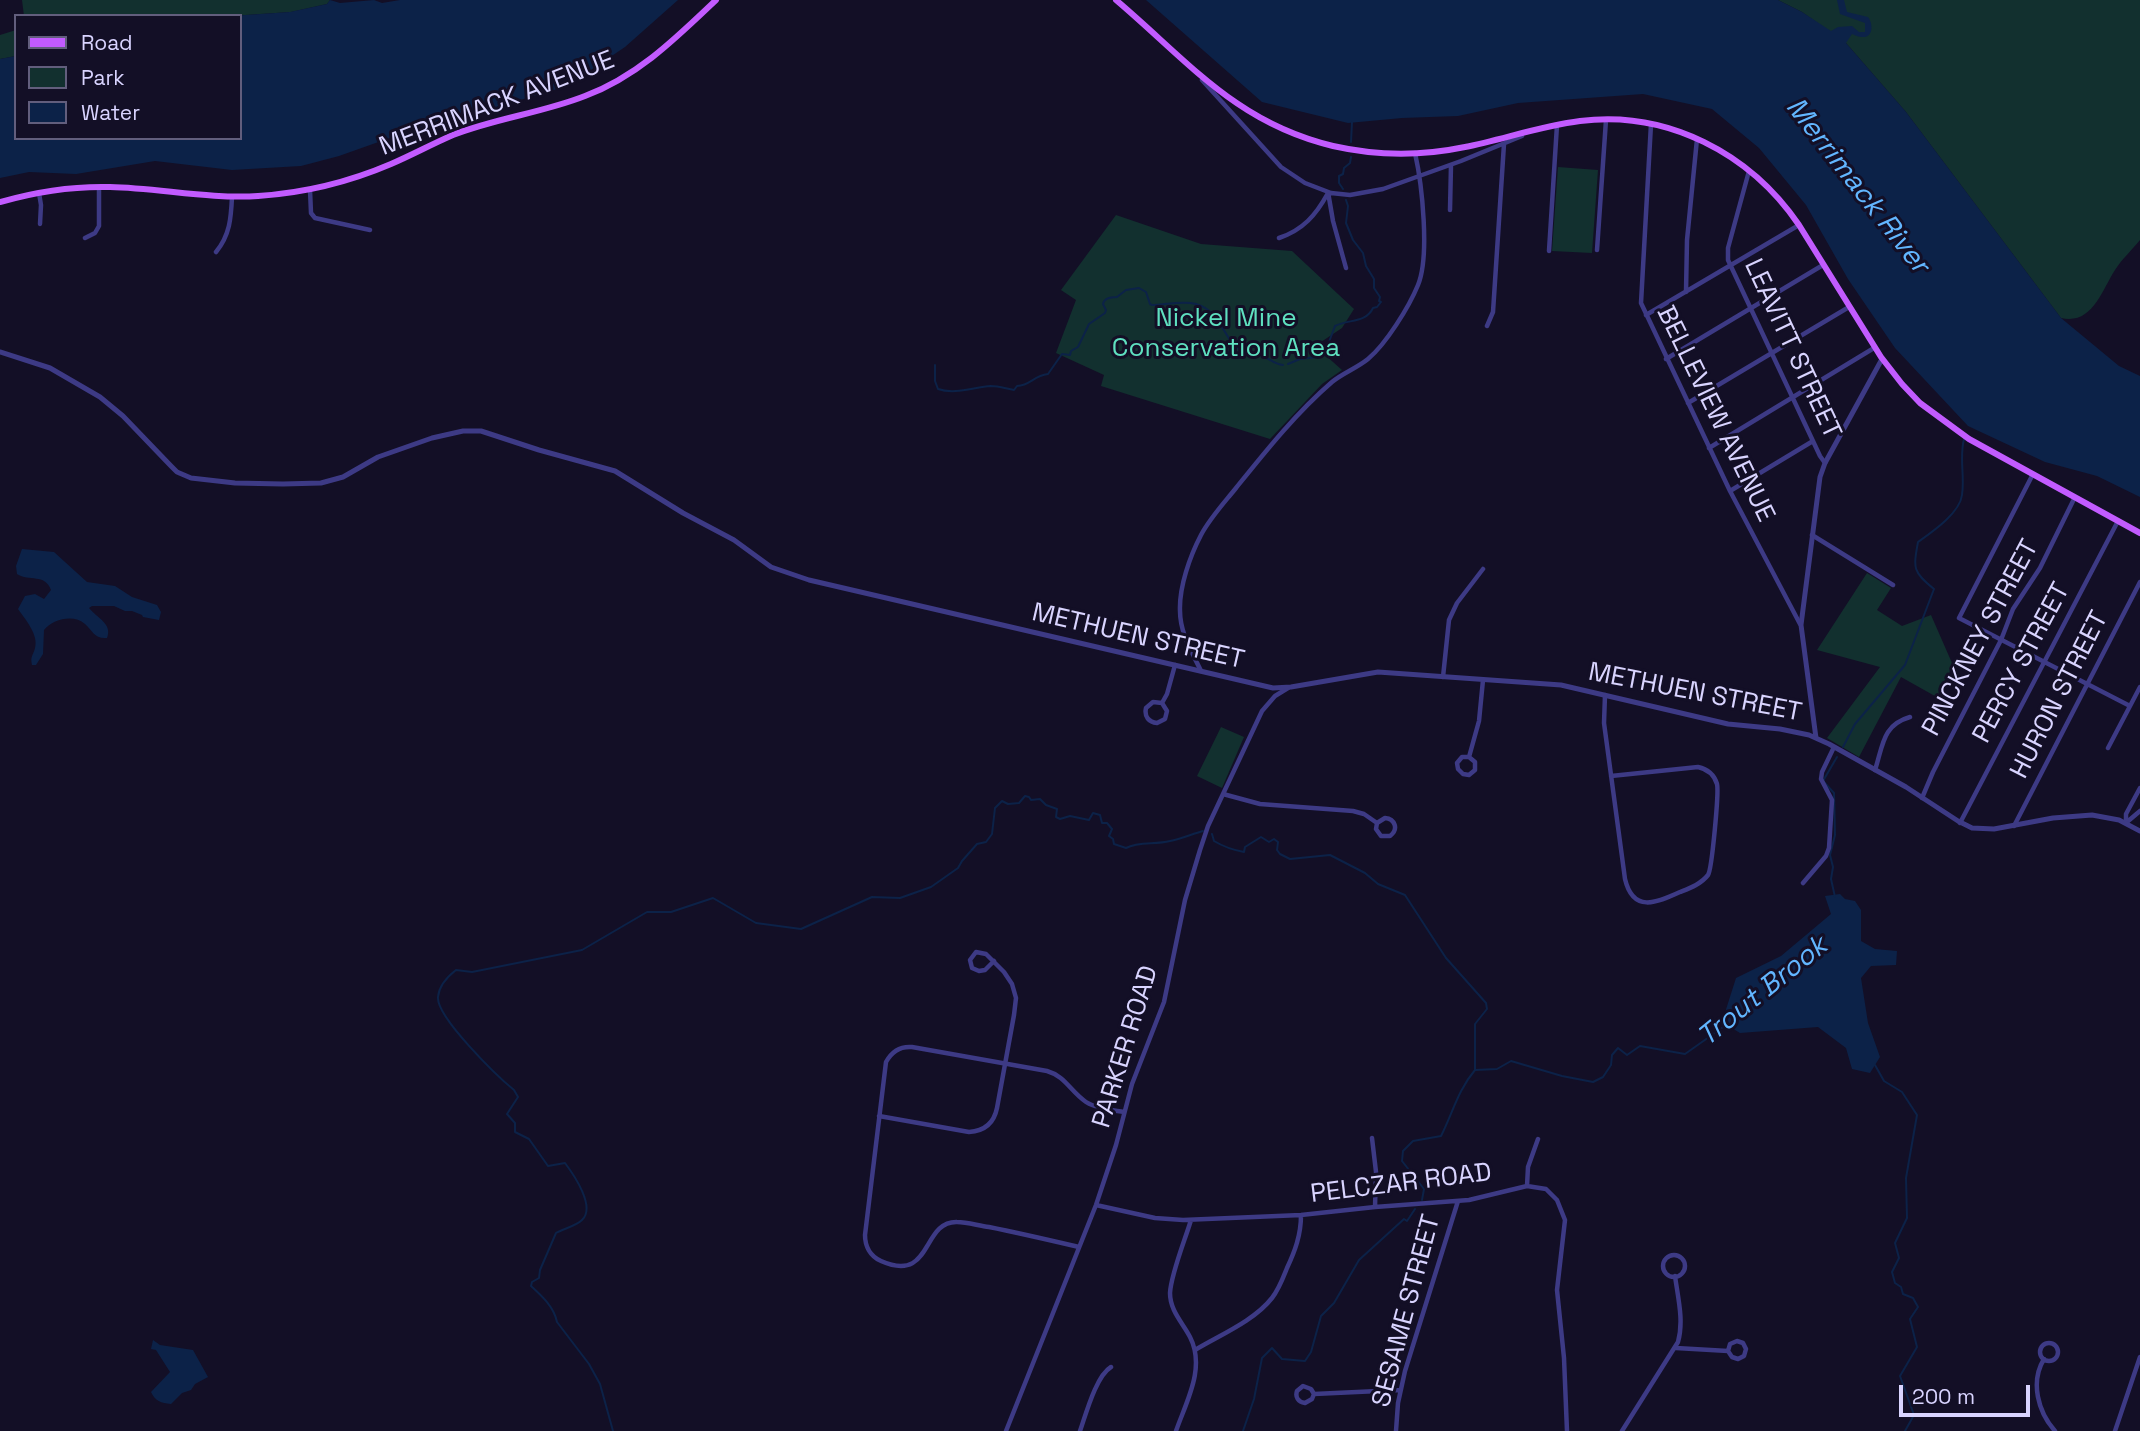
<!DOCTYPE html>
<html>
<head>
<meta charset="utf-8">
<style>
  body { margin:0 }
  #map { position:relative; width:2140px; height:1431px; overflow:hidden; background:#130f26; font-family:"Space Grotesk",sans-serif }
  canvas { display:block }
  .legend { position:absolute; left:14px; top:14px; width:228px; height:126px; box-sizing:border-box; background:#130f26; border:2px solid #625e7d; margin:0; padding:9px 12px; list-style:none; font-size:21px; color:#d9d4ff }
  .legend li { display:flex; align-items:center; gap:14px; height:35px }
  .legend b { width:35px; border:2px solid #625e7d }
  .scale { position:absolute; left:1899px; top:1385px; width:131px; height:32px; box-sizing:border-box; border:4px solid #d9d4ff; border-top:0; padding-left:9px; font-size:21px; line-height:24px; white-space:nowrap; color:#d9d4ff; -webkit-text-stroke:5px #130f26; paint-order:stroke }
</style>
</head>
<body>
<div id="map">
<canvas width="2140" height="1431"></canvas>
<ul class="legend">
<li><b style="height:9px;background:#c25bff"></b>Road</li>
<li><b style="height:19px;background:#12302f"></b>Park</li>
<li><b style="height:19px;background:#0c2248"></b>Water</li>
</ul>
<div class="scale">200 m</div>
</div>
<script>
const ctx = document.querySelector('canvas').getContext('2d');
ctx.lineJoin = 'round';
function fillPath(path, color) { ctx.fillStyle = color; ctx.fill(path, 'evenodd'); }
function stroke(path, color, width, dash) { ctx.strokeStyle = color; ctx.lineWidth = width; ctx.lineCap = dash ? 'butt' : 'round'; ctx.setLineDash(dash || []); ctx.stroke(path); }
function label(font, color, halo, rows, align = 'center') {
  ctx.font = font + ' "Space Grotesk",sans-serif'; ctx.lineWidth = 6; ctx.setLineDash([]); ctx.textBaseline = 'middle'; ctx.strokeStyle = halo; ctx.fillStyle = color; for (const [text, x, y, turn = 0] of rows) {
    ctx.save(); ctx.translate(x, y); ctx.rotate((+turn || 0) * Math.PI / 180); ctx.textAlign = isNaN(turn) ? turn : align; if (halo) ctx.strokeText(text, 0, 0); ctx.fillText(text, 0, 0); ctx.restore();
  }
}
const green = new Path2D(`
  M22,0H330L327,4L291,12L231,16H24Z
  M1778,0H2140V240C2132,250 2122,259 2115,270C2101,292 2092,325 2061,318L1906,112L1846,43L1802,12Z
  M16,30V56L0,59V35Z
  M1558,167L1598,170L1592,253L1552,251Z
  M1116,215L1201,244L1292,251L1354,309L1342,328L1315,346L1342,370L1322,384L1270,439L1101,386L1104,375L1056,353L1076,300L1061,290Z
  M1867,573L1891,588L1877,610L1902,626L1931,615L1952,663L1942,700L1901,677L1859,757L1827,738L1880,667L1817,650Z
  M1221,727L1244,737L1222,788L1197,776Z`);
const water = new Path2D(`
  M330,0L340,3L374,0L382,3L400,0H678L625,47L567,86L487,110L432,123L339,156L301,166L232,170L155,161L76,174L29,172L0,178V59L16,56V138H240V16H231L290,12L327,4Z
  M1146,0H1778L1802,12L1831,31L1838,27L1852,26L1859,32H1865V23L1840,14L1837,0H1844L1847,12L1868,17C1873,23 1874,38 1862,37C1858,37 1855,35 1852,34L1846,43L1906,112L2061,318L2119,366L2140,376V497L2097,476L2045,462L1968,426L1895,348L1848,279L1806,205L1759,148L1712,109L1643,94L1518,103L1458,116L1402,118L1348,123L1262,102Z
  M22,549L54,552L87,582L115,586L132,597L157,605L161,612L159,620L143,617L142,615L132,611H125L114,606H92L89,608C97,618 113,624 107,638C94,639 93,631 85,624C74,614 53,619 44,630L43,654L36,665H32C30,656 33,656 35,648C39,635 25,619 18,609L25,596L35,594L44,599L51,590C45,573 29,582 17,574L16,566Z
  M1840,894L1845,899L1855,901L1861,910V941L1875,949L1897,951L1896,965L1871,966L1861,978L1868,1023L1880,1057L1870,1073L1852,1069L1846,1048L1818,1027L1740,1033L1722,1022L1736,978L1781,956L1831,914L1825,896Z
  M153,1340L160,1345L193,1350L208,1377L195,1384L191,1390L182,1393L171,1404C161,1403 155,1401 151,1392L170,1372L156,1350L151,1349Z`);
const stream = new Path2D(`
  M1351,142L1352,122
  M1343,189L1339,183V176L1343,174L1344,168L1350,163L1351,157
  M1288,364L1300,359L1317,357L1329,342L1335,326C1349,319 1366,323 1373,308L1377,307L1381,302L1379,301L1380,297L1374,288V279L1366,266L1363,253L1353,240L1346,223L1348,206L1346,200
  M935,365V381L938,389C955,395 974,387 991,386C999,386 1007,389 1014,390L1017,386C1031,385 1033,376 1048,374L1062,354L1070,355L1071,351L1078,347L1089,324L1105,313L1106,310L1103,304C1104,298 1111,297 1117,297L1126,290L1139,288L1146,292L1150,304L1152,305C1166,305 1182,300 1196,304C1217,310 1221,329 1233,344C1241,353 1254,350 1263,356C1271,360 1275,364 1283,365
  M1843,747L1855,724L1905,665L1934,589C1913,572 1913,569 1918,542C1932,532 1960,513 1962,495C1965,476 1959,458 1964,439
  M1212,834L1214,841C1224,847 1233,850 1244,852L1245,847L1261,837L1269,842L1274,839L1278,842L1277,850L1280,854L1290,859L1330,855L1365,873L1378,884L1405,895L1446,958L1486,1003L1487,1009L1475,1024V1070
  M1835,897L1831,879L1833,867L1830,855L1835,835L1834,793L1823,781L1837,757
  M1875,1065L1884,1081L1902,1092L1917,1115L1906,1178L1907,1218L1895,1243L1899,1258L1892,1272L1895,1283L1901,1287L1903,1294L1913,1298L1918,1307L1910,1319L1917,1347L1900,1376L1914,1415L1905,1431
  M1422,1200L1424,1189L1402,1161L1403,1151L1413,1141L1441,1136C1453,1112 1458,1090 1475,1070L1497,1069L1511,1061L1562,1076L1593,1082L1603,1077L1611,1065L1612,1055L1618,1048L1627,1055L1640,1046L1685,1054L1726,1025
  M613,1431L600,1384L589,1364L557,1322C554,1307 542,1296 531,1286L532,1282L539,1278L540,1270L556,1233C563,1229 576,1226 582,1220C596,1207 574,1175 565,1163L548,1166L529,1139L515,1132V1123L507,1114L518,1097L514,1090C498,1077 436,1017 438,997C439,985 447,977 456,970L472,972L582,950L647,912H671L713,898L756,923L801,929L872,897L900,898L931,887L958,868L962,861L977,844L986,842L992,834L995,808L1002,801L1008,804L1019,803L1025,796L1029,797L1031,800L1040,799L1046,805L1057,809L1056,817L1060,819L1070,816L1089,820L1093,813L1100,815L1102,823H1107L1112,829L1109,836L1113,839L1114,844L1126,848C1139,841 1155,845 1170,841C1181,839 1192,834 1203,831
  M1243,1431L1254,1399L1262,1358L1272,1348L1282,1359L1305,1361L1311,1352L1321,1316L1334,1303L1359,1260L1404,1219L1407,1221L1415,1209`);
const minor = new Path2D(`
  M1202,80L1281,167L1305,183L1331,193L1350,195L1383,189L1461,161L1522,136
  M1651,124L1641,303L1730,491L1800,624
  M1749,171L1728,248V260L1820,456L1825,463
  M310,190L311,213L315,218L370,230
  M1328,192L1333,221L1346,268
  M39,193L41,205L40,224
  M1450,210L1451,165
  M85,238L95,233L99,226V187
  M1279,238C1303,230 1316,215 1328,193
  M1597,250L1606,120
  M1549,251L1557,125
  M216,252C230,235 231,218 232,197
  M1686,292L1687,240L1697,139
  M1646,315L1799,225
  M1487,326L1493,312L1504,144
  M1666,359L1823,265
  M1688,403L1849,307
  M1709,448L1874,348
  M2033,474L1959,618L2130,706
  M1730,491L1813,441
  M1812,535L1893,585
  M1201,671C1192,652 1180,633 1180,611C1179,587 1190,556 1201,535C1210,518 1224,503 1236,488C1265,452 1296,413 1332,382C1343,373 1357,368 1368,359C1386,344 1409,307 1418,285C1430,256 1422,184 1415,153
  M1443,677L1449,620L1457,603L1483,569
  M1605,695L1604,723L1625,879C1633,913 1656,903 1680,892C1690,888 1701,884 1708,875C1712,869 1719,792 1717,784C1714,774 1707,769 1698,767L1611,776
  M1162,703L1167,711L1165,719L1157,723C1149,722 1144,717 1146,708L1153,702L1162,703L1167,694L1175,665
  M2108,748L2140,687
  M1469,757L1475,762V770L1469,775L1463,774L1458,769L1457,763L1462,757H1469L1479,721L1483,680
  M1875,770C1883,746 1882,725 1910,717
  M1223,794L1260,804L1353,811L1364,814L1377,823L1376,829L1381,836H1390C1399,829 1395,819 1385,818L1377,823
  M1922,798L1933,772L2001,640L2013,609L2040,568L2075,497
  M2127,822L2140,811
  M1960,823L2118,521
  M2126,823V814L2140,788
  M2014,826L2140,582
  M1803,883L1826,856L1829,848L1832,800L1821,779L1822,772L1834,747
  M879,1116L969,1132C985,1131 994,1123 997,1108L1014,1015L1016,998L1012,984L1004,972L986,954L976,952L970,960L972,968L979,971L985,970L994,961
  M1372,1138L1376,1172L1375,1207
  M1527,1186L1528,1167L1538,1139
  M1096,1205L1155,1218L1183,1220L1301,1215L1375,1207L1469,1200L1527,1186L1546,1189L1557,1200L1565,1220L1557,1290L1564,1358L1567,1431
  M1079,1247C1049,1240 1019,1233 989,1227C979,1226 968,1222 957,1222C921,1221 933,1284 881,1261C870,1256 865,1246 865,1235L886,1062C892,1051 900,1046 912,1047L1047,1071C1065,1076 1071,1092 1086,1102C1097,1109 1112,1110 1124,1112
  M1663 1266a11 11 0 1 1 22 0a11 11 0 1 1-22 0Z
  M2040 1352a9 9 0 1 1 18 0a9 9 0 1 1-18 0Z
  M1676,1348L1728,1351L1732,1357L1738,1359L1744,1356L1746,1349L1743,1343L1737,1341L1730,1344L1728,1351
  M1195,1350C1220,1335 1254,1321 1272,1298C1279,1289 1283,1278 1287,1268C1295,1251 1301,1235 1301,1215
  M2044,1359C2030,1382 2038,1412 2055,1431
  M1314,1394L1312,1399L1305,1403C1298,1402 1295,1397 1297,1391L1303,1386L1311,1389L1314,1394L1400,1390
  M1006,1431L1096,1205L1116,1145L1132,1084L1164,1002L1185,900L1200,850L1208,826L1262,711L1275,696L1288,688
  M1080,1431C1086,1414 1096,1376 1111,1367
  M1176,1431C1186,1402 1206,1368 1190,1337C1183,1323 1170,1311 1170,1293C1171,1274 1185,1240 1191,1220
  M1396,1431L1398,1403L1405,1371L1458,1201
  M1622,1431L1678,1342C1684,1321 1678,1298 1675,1276
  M2115,1431L2140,1357`);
const tertiary = new Path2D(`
  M0,352L50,368L100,397L123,416L171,466L177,472L191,478L235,483L283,484L321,483L343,477L378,457L432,438L463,431H481L539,450L615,471L683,513L734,540L771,567L809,580L1273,688L1291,687L1378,672L1561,685L1728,724L1780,729L1809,735L1829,744L1906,787L1958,821L1972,828L1994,829L2053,818L2092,815L2119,820L2140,831
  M1816,738L1801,625L1820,477L1825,463L1882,359`);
const primary = new Path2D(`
  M1116,0C1188,61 1236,123 1333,146C1377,156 1422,156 1465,147C1504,139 1541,126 1580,121C1667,110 1750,153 1799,225L1881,357L1902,384L1920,403L1969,439L2140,533
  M0,202C35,192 73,186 110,187C159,188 208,199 258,196C304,193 349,182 391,164C412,155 432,144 453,135C496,118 542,113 585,96C638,76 676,38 716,0`);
const streetNames = [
  ["MERRIMACK AVENUE",497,104,-21],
  ["LEAVITT STREET",1792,349,65],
  ["BELLEVIEW AVENUE",1715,414,64],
  ["METHUEN STREET",1138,637,13],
  ["PINCKNEY STREET",1981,638,-62],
  ["PERCY STREET",2022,663,-62],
  ["METHUEN STREET",1695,693,11],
  ["HURON STREET",2060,695,-63],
  ["PARKER ROAD",1126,1047,-73],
  ["PELCZAR ROAD",1401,1184,-7],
  ["SESAME STREET",1407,1311,-75]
];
const parkNames = [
  ["Nickel Mine",1226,319],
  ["Conservation Area",1226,349]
];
const waterNames = [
  ["Merrimack River",1857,186,52],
  ["Trout Brook",1763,992,-39]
];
fillPath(green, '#12302f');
fillPath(water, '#0c2248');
stroke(stream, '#0c2248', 2);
stroke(minor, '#3d3a85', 4.5);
stroke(tertiary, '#3d3a85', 5);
stroke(primary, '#c25bff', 6);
label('26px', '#d9d4ff', '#130f26', streetNames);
label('26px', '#5fe0c0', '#130f26', parkNames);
label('italic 28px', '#62b6ff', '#130f26', waterNames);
</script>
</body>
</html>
